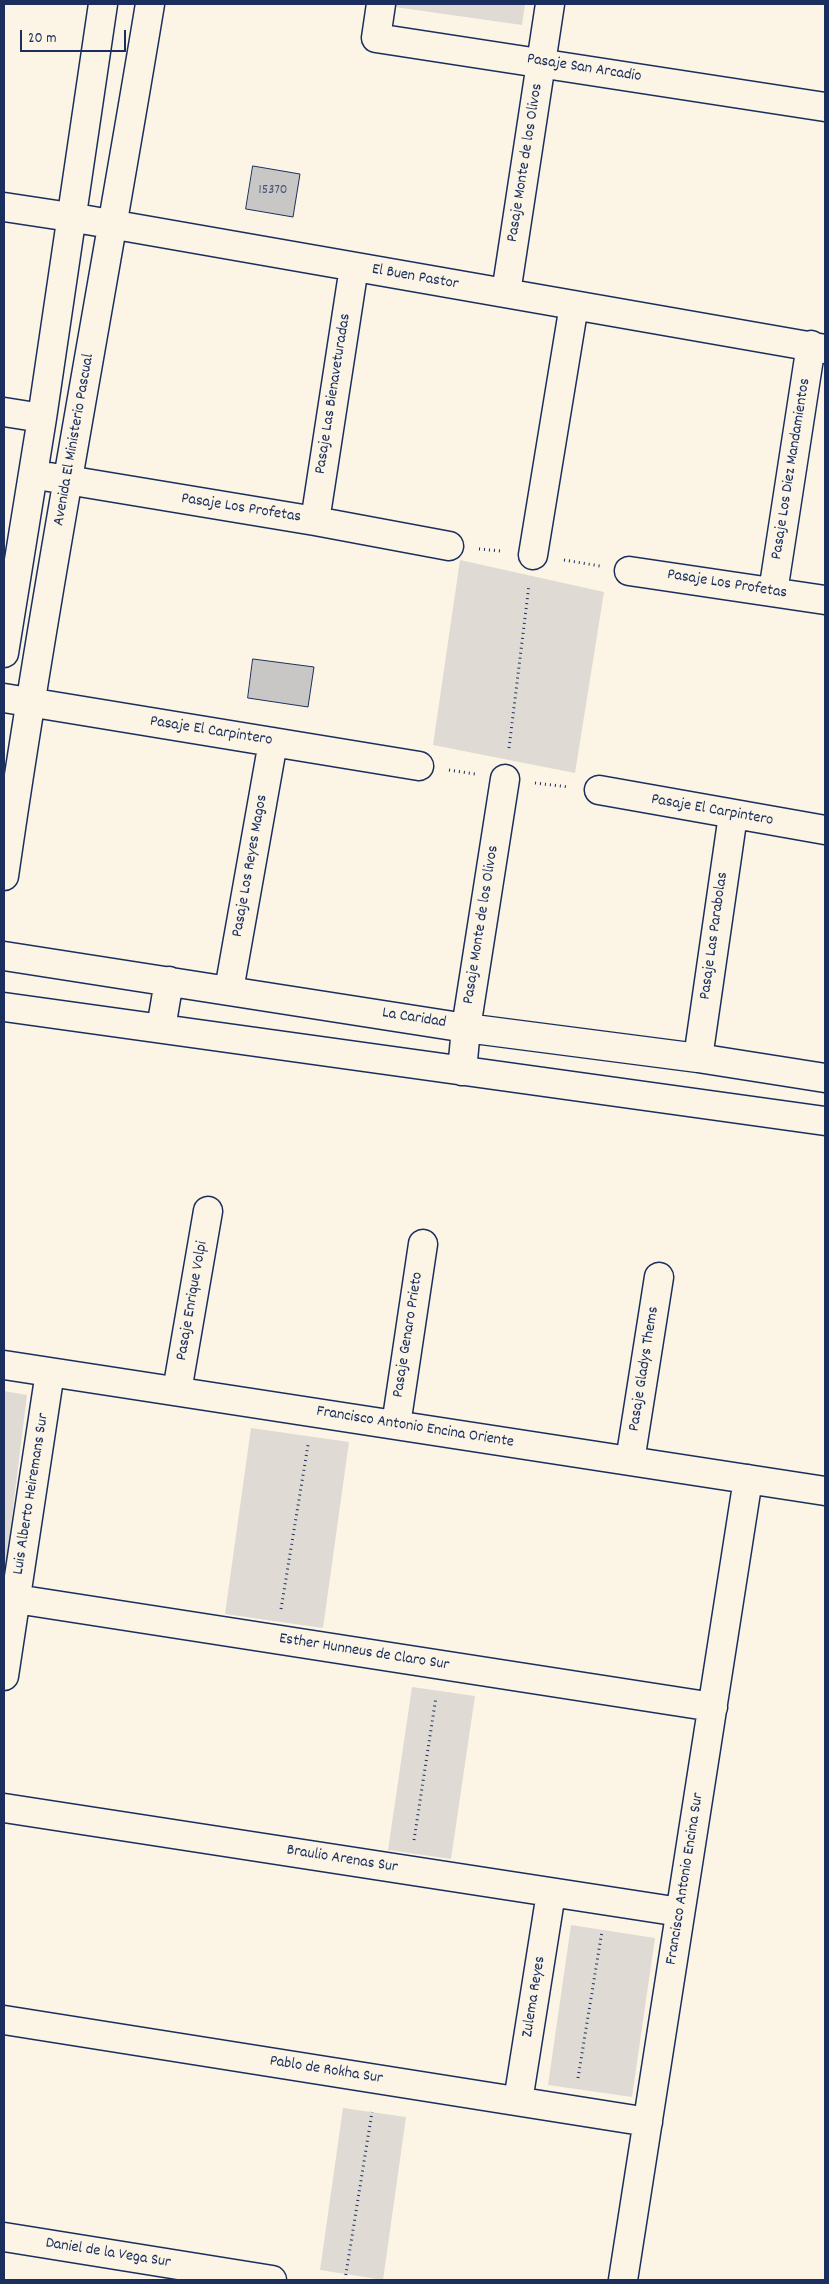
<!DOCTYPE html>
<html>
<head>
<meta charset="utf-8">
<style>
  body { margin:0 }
  #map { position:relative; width:829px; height:2284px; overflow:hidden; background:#fcf5e5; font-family:Dekko,sans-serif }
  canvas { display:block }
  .frame { position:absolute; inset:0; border:5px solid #1b2f5e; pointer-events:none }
  .scale { position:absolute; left:20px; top:30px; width:106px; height:22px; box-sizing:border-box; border:2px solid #1b2f5e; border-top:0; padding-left:6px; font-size:15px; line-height:18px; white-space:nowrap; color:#1b2f5e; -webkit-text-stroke:4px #fcf5e5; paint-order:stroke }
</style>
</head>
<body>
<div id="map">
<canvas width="829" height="2284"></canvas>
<div class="frame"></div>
<div class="scale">20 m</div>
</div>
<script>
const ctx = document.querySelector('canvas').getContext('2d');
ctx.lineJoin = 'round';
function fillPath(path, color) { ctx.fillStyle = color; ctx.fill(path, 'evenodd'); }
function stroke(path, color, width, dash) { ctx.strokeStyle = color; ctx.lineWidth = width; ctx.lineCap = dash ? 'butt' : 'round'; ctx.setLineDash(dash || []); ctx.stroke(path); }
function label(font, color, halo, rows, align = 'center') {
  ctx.font = font + ' Dekko,sans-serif'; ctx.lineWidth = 4.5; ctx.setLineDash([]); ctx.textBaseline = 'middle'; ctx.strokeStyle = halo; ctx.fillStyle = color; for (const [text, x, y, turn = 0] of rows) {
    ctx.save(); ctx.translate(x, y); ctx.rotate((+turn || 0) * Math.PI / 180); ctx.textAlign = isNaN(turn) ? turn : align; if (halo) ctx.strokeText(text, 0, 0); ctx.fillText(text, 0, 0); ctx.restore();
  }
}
const green = new Path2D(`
  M396,4H525L522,25L395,7Z
  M460,560L604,592L575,773L433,745Z
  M4,1391L27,1395L5,1573L4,1572Z
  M251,1428L349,1442L323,1628L225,1614Z
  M412,1687L475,1696L451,1859L388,1850Z
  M571,1925L655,1938L632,2097L548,2085Z
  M343,2108L406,2117L383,2280L320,2270Z`);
const building = new Path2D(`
  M253,166L300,174L293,217L246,209Z
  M253,659L314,667L308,707L248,698Z`);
const path = new Path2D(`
  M479,549L501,551
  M564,560L600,566
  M509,748L529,585
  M449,770L475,774
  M535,783L569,787
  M281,1609L308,1445
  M414,1840L436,1697
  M578,2078L602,1931
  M345,2280L372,2112`);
const minor = new Path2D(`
  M381,4L376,38L825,107
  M4,207L70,217L825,349
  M506,293L550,4
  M4,412L42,418
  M49,477L315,521L449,546
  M315,521L354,267
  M533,555L574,305
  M629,571L825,600
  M773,592L811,345
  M4,653L42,418L103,4
  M4,698L419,766
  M599,790L825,830
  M4,876C46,584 102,295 150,4
  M4,956L466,1028L698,1058L825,1078
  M229,990L273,742
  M4,1007L825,1121
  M161,1028L169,981
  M698,1058L733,815
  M462,1071L466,1028L505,779
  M4,1365L825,1491
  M177,1391L208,1211
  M396,1425L423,1244
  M630,1461L659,1277
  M16,1599L713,1707
  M4,1676L50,1372
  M4,1808L680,1912
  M4,2020L648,2122
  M518,2101L551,1893
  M4,2237L272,2280
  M623,2280L748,1479`);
const numberNames = [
  ["15370",273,191]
];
const streetNames = [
  ["Pasaje San Arcadio",584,69,9],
  ["Pasaje Monte de los Olivos",526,163,-81],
  ["El Buen Pastor",415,278,10],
  ["Pasaje Las Bienaveturadas",334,394,-81],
  ["Avenida El Ministerio Pascual",75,440,-80],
  ["Pasaje Los Diez Mandamientos",792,469,-81],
  ["Pasaje Los Profetas",241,509,9],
  ["Pasaje Los Profetas",727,585,9],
  ["Pasaje El Carpintero",211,732,9],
  ["Pasaje El Carpintero",712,811,10],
  ["Pasaje Los Reyes Magos",251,866,-80],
  ["Pasaje Monte de los Olivos",482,925,-81],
  ["Pasaje Las Parabolas",715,936,-82],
  ["La Caridad",414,1019,9],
  ["Pasaje Enrique Volpi",193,1301,-80],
  ["Pasaje Genaro Prieto",409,1335,-81],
  ["Pasaje Gladys Thems",645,1369,-81],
  ["Francisco Antonio Encina Oriente",415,1428,9],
  ["Luis Alberto Heiremans Sur",32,1494,-81],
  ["Esther Hunneus de Claro Sur",364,1653,9],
  ["Braulio Arenas Sur",342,1860,9],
  ["Francisco Antonio Encina Sur",686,1879,-81],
  ["Zulema Reyes",535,1997,-81],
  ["Pablo de Rokha Sur",326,2071,9],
  ["Daniel de la Vega Sur",108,2254,9]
];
fillPath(green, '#dfdbd4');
fillPath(building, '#c8c7c6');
stroke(building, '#1b2f5e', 1);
stroke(minor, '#1b2f5e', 31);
stroke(path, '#1b2f5e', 3, [1, 4]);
stroke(minor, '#fcf5e5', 28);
label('14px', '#465578', null, numberNames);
label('16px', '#1b2f5e', '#fcf5e5', streetNames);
</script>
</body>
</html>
